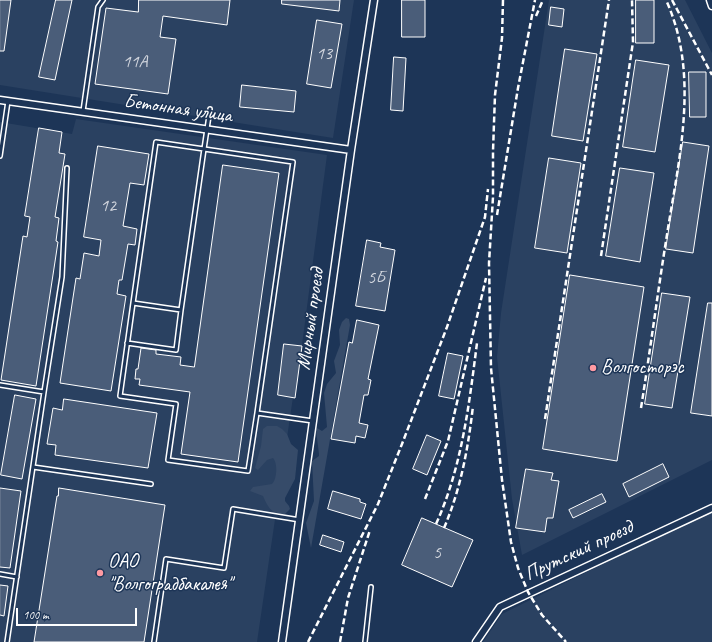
<!DOCTYPE html>
<html>
<head>
<meta charset="utf-8">
<style>
  body { margin:0 }
  #map { position:relative; width:712px; height:642px; overflow:hidden; background:#1d3557; font-family:Caveat,sans-serif }
  canvas { display:block }
  .scale { position:absolute; left:16px; top:608px; width:121px; height:18px; box-sizing:border-box; border:2px solid #fff; border-top:0; padding-left:5px; font-size:12px; line-height:14px; white-space:nowrap; color:#fff; -webkit-text-stroke:3px #1d3557; paint-order:stroke }
</style>
</head>
<body>
<div id="map">
<canvas width="712" height="642"></canvas>
<div class="scale">100 m</div>
</div>
<script>
const ctx = document.querySelector('canvas').getContext('2d');
ctx.lineJoin = 'round';
function fillPath(path, color) { ctx.fillStyle = color; ctx.fill(path, 'evenodd'); }
function stroke(path, color, width, dash) { ctx.strokeStyle = color; ctx.lineWidth = width; ctx.lineCap = dash ? 'butt' : 'round'; ctx.setLineDash(dash || []); ctx.stroke(path); }
function label(font, color, halo, rows, align = 'center') {
  ctx.font = font + ' Caveat,sans-serif'; ctx.lineWidth = 3; ctx.setLineDash([]); ctx.textBaseline = 'middle'; ctx.strokeStyle = halo; ctx.fillStyle = color; for (const [text, x, y, turn = 0] of rows) {
    ctx.save(); ctx.translate(x, y); ctx.rotate((+turn || 0) * Math.PI / 180); ctx.textAlign = isNaN(turn) ? turn : align; if (halo) ctx.strokeText(text, 0, 0); ctx.fillText(text, 0, 0); ctx.restore();
  }
}
const built = new Path2D(`
  M0,0H354L333,138L0,85Z
  M549,0H685L712,53V460L522,555L512,499L497,357L501,313Z
  M76,119L327,155L295,398L293,397L257,642H0V122L72,134Z
  M712,510V642H483L502,614Z`);
const green = new Path2D(`
  M346,318L349,319L350,325L311,548L306,523L314,501L312,461L319,456V454L316,430L317,428L322,431L327,427L324,393L327,384L336,373L334,361L340,345L339,330L342,322Z
  M267,426H277L282,429L287,434L291,444L298,450L295,479L285,498V501L289,506L290,509L285,514C271,514 268,507 263,496L250,491L253,487L272,484C277,480 278,463 273,458L267,460L258,470L255,468L261,446L263,429Z`);
const building = new Path2D(`
  M0,0H11L4,51H0Z
  M56,0H72L55,80L39,77Z
  M139,0H230L227,25L163,16L160,37L176,39L168,94L95,84L106,8L138,12Z
  M282,0H340L339,11L282,4Z
  M402,0H425V37H402Z
  M636,0H654V43H636Z
  M551,7L564,9L562,27L549,25Z
  M317,20L342,24L331,88L307,84Z
  M565,49L597,54L583,141L552,136Z
  M394,57L406,58L403,111L391,110Z
  M636,60L669,65L655,152L623,147Z
  M689,72H706V117H690Z
  M242,85L296,91L294,112L240,107Z
  M39,128L62,132L59,153L65,154L55,217L59,218L56,241L58,242L36,386L1,380L23,236L27,237L30,217L25,216Z
  M683,142L709,146L693,253L666,249Z
  M98,146L149,154L144,185L130,183L123,226L137,229L135,245L128,244L122,280H119L117,294L126,296L111,391L60,383L76,278L80,279L84,253L99,256L101,240L84,237Z
  M549,158L581,163L567,253L535,248Z
  M223,165L279,173L238,462L181,454L190,392L139,385L140,379H135L136,369H138L141,348L156,350V354L181,357L180,365L194,367Z
  M620,168L654,173L640,262L606,256Z
  M367,240L381,243L380,247L395,250L385,311L356,306Z
  M570,275L644,287L617,461L543,449Z
  M662,293L690,297L672,408L645,404Z
  M708,303H712V416L691,413Z
  M357,320L379,325L368,379L371,380L368,395H364L359,423L368,425L365,438L356,436L355,443L331,439L349,342L352,343Z
  M284,344L302,346L295,398L278,395Z
  M448,353L463,356L454,399L439,396Z
  M15,395L36,399L22,479L1,475Z
  M64,399L157,413L148,468L55,455L56,445L47,444L53,408L62,410Z
  M427,435L441,441L427,475L413,469Z
  M663,464L669,477L629,497L623,484Z
  M526,469L553,473L551,480L559,481L553,518H547L545,532L516,528Z
  M0,488L21,491L10,568L0,567Z
  M59,488L165,505L144,642H34L57,496H58Z
  M333,491L360,499V502L366,504L361,519L328,509Z
  M602,494L606,502L573,518L569,510Z
  M422,518L473,540L452,587L402,565Z
  M323,535L344,542L341,552L320,545Z
  M0,585L8,586L4,616L0,615Z`);
const service = new Path2D(`
  M83,111L98,7L103,0
  M0,156L8,101
  M133,303L156,142L204,149L210,109
  M127,343L176,350L181,310
  M0,385L44,392L7,642
  M44,392L62,277L67,168
  M257,413L248,471L168,460L176,404L120,396L133,303L181,310L204,149L293,162L257,413L313,421
  M33,467L151,484
  M0,574L17,577
  M154,642L166,559L224,568L233,509L300,520
  M365,642L371,587`);
const minor = new Path2D(`
  M710,0L712,6
  M0,100L351,150
  M282,642L351,150L374,0
  M476,642L500,607L712,508`);
const rail = new Path2D(`
  M503,0L502,38L495,95L493,151V197L489,263L491,368L502,480L511,542L518,568L528,592L542,615L566,642
  M672,0L712,75
  M536,16L543,0
  M497,215L518,88L535,0
  M601,256L633,42L632,0
  M641,408C650,352 657,297 666,241C678,162 701,76 666,0
  M545,419L609,0
  M425,499L448,441L486,278
  M436,524C462,467 469,405 477,343
  M444,528C461,488 468,449 473,406
  M308,642L378,504L402,444L447,327L485,217L488,189
  M340,642L348,598L370,530`);
const markers = [
  [593,368,4,"#ff9aa2"],
  [100,573,4,"#ff9aa2"]
];
const numberNames = [
  ["13",324,54],
  ["11А",135,62],
  ["12",108,206],
  ["5Б",376,278],
  ["5",437,553]
];
const streetNames = [
  ["Бетонная улица",178,109,8],
  ["Мирный проезд",311,319,-82],
  ["Прутский проезд",579,551,-25]
];
const poiNames = [
  ["Волгосторэс",601,368],
  ["ОАО",108,562],
  ["\"Волгоградбакалея\"",108,585]
];
fillPath(built, '#2a4161');
fillPath(green, '#364b69');
fillPath(building, '#4a5d79');
stroke(building, '#fff', 1);
stroke(service, '#fff', 6);
stroke(minor, '#fff', 9);
stroke(service, '#1d3557', 3);
stroke(minor, '#1d3557', 6);
stroke(rail, '#fff', 2.5, [6, 3]);
for (const [x, y, r, color] of markers) { const dot = new Path2D(); dot.arc(x, y, r, 0, 2 * Math.PI); ctx.fillStyle = color; ctx.fill(dot); stroke(dot, '#1d3557', 1.5); }
label('18px', '#d2d6de', null, numberNames);
label('20px', '#fff', '#1d3557', streetNames);
label('20px', '#fff', '#1d3557', poiNames, 'left');
</script>
</body>
</html>
